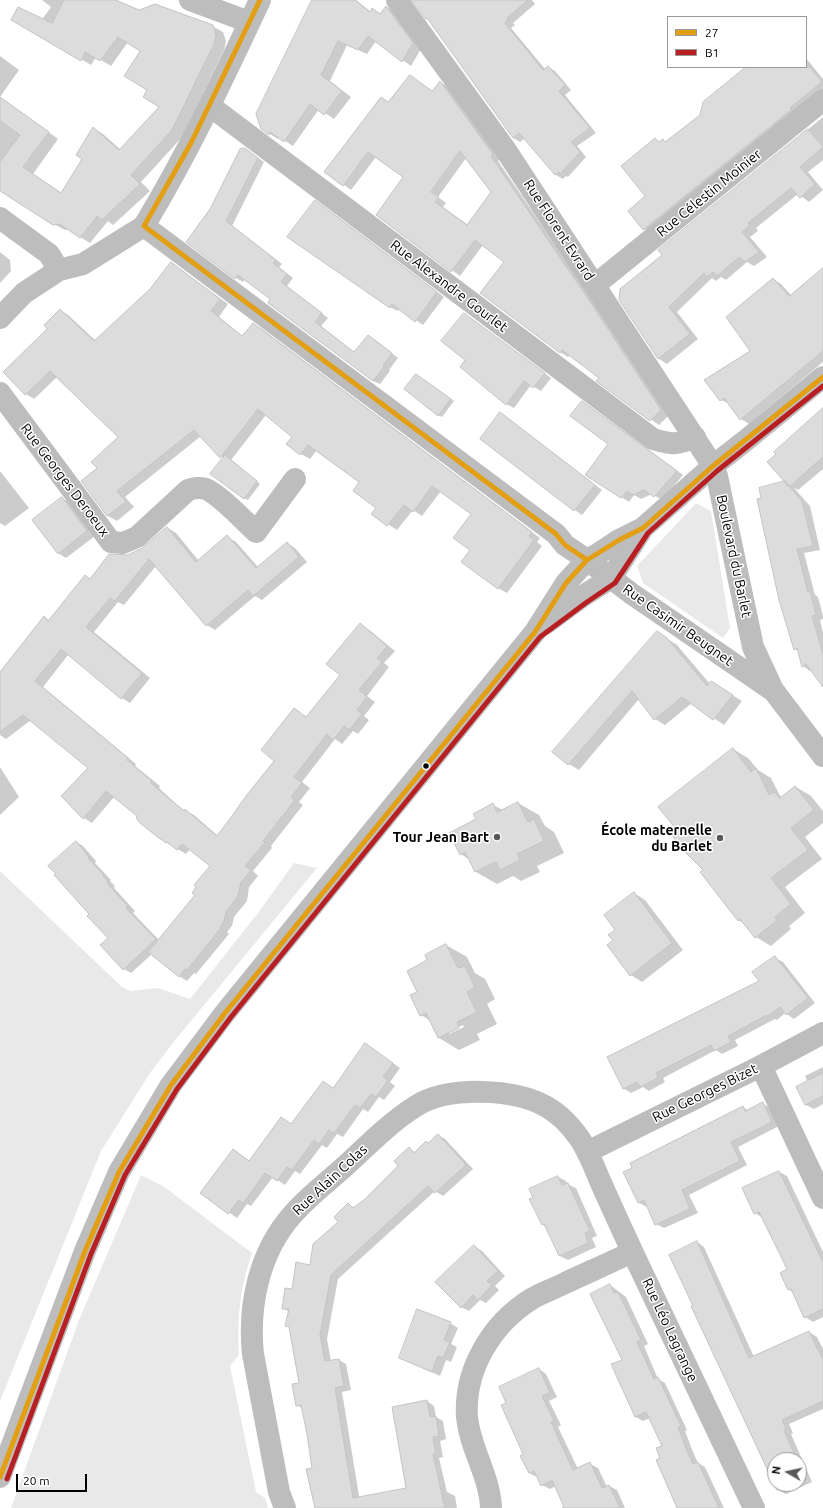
<!DOCTYPE html>
<html>
<head>
<meta charset="utf-8">
<style>
  body { margin:0 }
  #map { position:relative; width:823px; height:1508px; overflow:hidden; background:#fff; font-family:Ubuntu,sans-serif }
  canvas { display:block }
  .legend { position:absolute; left:667px; top:16px; width:140px; height:52px; box-sizing:border-box; background:#fff; border:1px solid #999; margin:0; padding:5px 7px; list-style:none; font-size:12px; color:#000 }
  .legend li { display:flex; align-items:center; gap:8px; height:20px }
  .legend b { width:20px; border:1px solid #999 }
  .north { position:absolute; left:767px; top:1452px; width:40px; height:40px; box-sizing:border-box; background:#fff; border:1px solid #999; border-radius:50%; rotate:279deg; font-size:11px; font-weight:700; line-height:16px; text-align:center; color:#000 }
  .north::after { content:''; display:block; margin:auto; width:14px; height:18px; background:#595959; clip-path:polygon(50% 0,100% 100%,50% 72%,0 100%) }
  .scale { position:absolute; left:16px; top:1474px; width:71px; height:18px; box-sizing:border-box; border:2px solid #000; border-top:0; padding-left:5px; font-size:12px; line-height:14px; white-space:nowrap; color:#000; -webkit-text-stroke:3px #fff; paint-order:stroke }
</style>
</head>
<body>
<div id="map">
<canvas width="823" height="1508"></canvas>
<ul class="legend">
<li><b style="height:5px;background:#e39f14"></b>27</li>
<li><b style="height:5px;background:#b71f22"></b>B1</li>
</ul>
<div class="north">N</div>
<div class="scale">20 m</div>
</div>
<script>
const ctx = document.querySelector('canvas').getContext('2d');
ctx.lineJoin = 'round';
function fillPath(path, color) { ctx.fillStyle = color; ctx.fill(path, 'evenodd'); }
function stroke(path, color, width, dash) { ctx.strokeStyle = color; ctx.lineWidth = width; ctx.lineCap = dash ? 'butt' : 'round'; ctx.setLineDash(dash || []); ctx.stroke(path); }
function label(font, color, halo, rows, align = 'center') {
  ctx.font = font + ' Ubuntu,sans-serif'; ctx.lineWidth = 3; ctx.setLineDash([]); ctx.textBaseline = 'middle'; ctx.strokeStyle = halo; ctx.fillStyle = color; for (const [text, x, y, turn = 0] of rows) {
    ctx.save(); ctx.translate(x, y); ctx.rotate((+turn || 0) * Math.PI / 180); ctx.textAlign = isNaN(turn) ? turn : align; if (halo) ctx.strokeText(text, 0, 0); ctx.fillText(text, 0, 0); ctx.restore();
  }
}
const green = new Path2D(`
  M696,503L711,511L730,628L723,638L643,583L637,566Z
  M294,863L317,868L176,1039L150,1073L101,1151L0,1401V871L122,987L131,991L158,988L190,999L258,913Z
  M141,1175L163,1186L252,1253C240,1289 237,1316 239,1355L230,1366L256,1492L265,1498L268,1508H11L79,1320Z`);
const shadow = new Path2D(`
  M42,0H113L139,11L212,26L223,32L226,41L224,50L183,136L141,182L150,191L113,225L108,221L90,243L69,230H65L54,224L0,189V97L58,139L33,174L62,193L84,159L93,128L103,134L121,150L161,106L148,89L141,51L128,42L111,66L96,57L91,65L33,32L51,7Z
  M313,0H356L371,12L372,10L381,14L387,7L395,12L421,49L411,66L376,41L367,54L347,45L330,81L351,97L334,119L319,109L293,146L279,137L278,139L270,134L262,128Z
  M414,0H532L535,4L513,23L515,25L511,28L545,69L548,67L555,71L571,90L565,95L596,133L577,146L586,157L568,177L566,176L563,179L556,175L525,138L520,142L513,138L429,20Z
  M0,56L19,70L0,97Z
  M806,58L823,79V94L651,233L644,229L647,196L655,140L660,142L663,140L667,143L701,115L747,67H806Z
  M411,76L433,92L440,82L448,87L501,159L498,161L597,306L669,415L659,425L598,381L600,378L570,355L568,357L560,352L481,293L505,262L483,245L460,276L378,215L404,177L376,157L351,190L326,172L389,103ZM466,158L492,192L468,225L443,207L446,203L438,197Z
  M823,117V160L808,172L823,190L809,202L798,194L756,228L758,231L750,237L767,257L754,266L747,262L726,280L721,277L716,281L712,278L677,312L698,339L667,364L659,359L620,300L664,255L660,250Z
  M245,149L264,162L232,226L282,264L279,267L293,278L287,286L328,318L321,326L355,353L375,340L398,358L389,370L390,371L380,384L373,381L245,279L243,282L236,278L188,242L211,209Z
  M323,206L444,297L423,325L400,309L398,311L390,307Z
  M0,252L10,260L11,271L0,283Z
  M171,263L228,304L219,317L243,337L253,324L262,329L540,538L537,542L542,546L507,593L498,588L471,550L472,514L441,491L422,516L413,510L397,530L372,514L377,508L361,482L317,450L310,459L301,454L288,444L293,437L266,415L231,460L260,484L248,500L244,498L223,458L201,436L125,497L134,507L117,521L108,516L82,481L98,468L119,437L57,377L34,399L26,394L48,329L60,310L68,315L96,341L150,290Z
  M823,269V362L749,424L741,419L730,404L721,400L751,351L773,279L781,284L792,296Z
  M464,314L551,378L541,391L531,385L514,408L506,404L467,359Z
  M420,377L454,401L442,417L438,415Z
  M589,406L683,475L662,500L652,494L641,499L634,495L629,502L587,474L610,444Z
  M823,410V469L798,490L794,488L810,506L820,550L804,553L815,595L818,597L823,616V619L820,620L823,633V685L812,670L810,671L803,666L799,652L795,649L762,499L784,482Z
  M500,413L602,490L582,515L575,510L482,438Z
  M0,471L29,508L5,526L0,523Z
  M62,498L70,503L95,536L66,558L58,553Z
  M168,528L176,533L199,561L227,537L236,542L259,568L287,543L295,548L307,562L262,600L255,596L215,630L207,625L156,566L124,605L118,602L94,632L150,678L130,703L122,698L68,655L43,687L136,764L135,766L160,786L159,788L174,802L185,811L194,815L218,836L276,760L295,710L307,717L341,675L360,624L368,629L395,651L384,663L389,667L367,696L375,702L364,716L369,720L358,734L353,731L342,744L335,739L302,782L310,788L299,802L303,805L271,846L272,848L253,871L258,876L249,887L247,901L234,917L232,926L227,932L229,934L196,974L194,973L187,981L179,976L152,954L131,973L124,969L110,938L91,914L76,842L83,846L96,861L95,863L111,880L110,881L115,886L114,888L135,911L133,913L159,940L197,895L211,866L190,849L186,854L161,839L138,816L114,797L92,823L84,818L89,768L31,720L6,739L0,735V673L44,617L50,621L85,576L91,579L128,556L142,549Z
  M657,632L677,645L710,684L721,688L742,701L724,725L692,703L665,725L655,719L639,699L579,770L569,764L553,752Z
  M733,749L748,758L758,770L771,778L780,796L782,797L796,787L811,796L823,811V823L805,837L822,859L785,887L805,913L789,926L791,929L771,946L756,937L746,925L738,920L677,829Z
  M0,767L19,797L0,815Z
  M518,803L539,815L545,826L554,832L564,853L537,866L540,872L521,881L513,876L497,884L476,872L470,860L461,854L478,819L493,805L503,810Z
  M634,893L645,900L683,950L642,982L631,975L614,940L616,930Z
  M446,945L467,957L475,973L485,979L495,999L487,1004L497,1024L477,1034L480,1040L459,1050L439,1038L431,1021L421,1015L419,992L429,961ZM463,1025L464,1027L449,1034V1032Z
  M775,958L783,962L815,1003L794,1019L785,1013L777,1020L775,1019L735,1040L738,1046L722,1054L716,1050L663,1078L665,1082L649,1091L643,1087L631,1093L623,1088L760,981Z
  M366,1044L400,1068L390,1082L395,1086L384,1100L379,1097L368,1112L363,1109L343,1137L337,1134L327,1148L322,1145L300,1174L295,1171L285,1185L273,1177L251,1206L247,1204L237,1218L202,1193L233,1150L250,1161L281,1118L292,1125L323,1082L334,1089Z
  M823,1067V1104L814,1109L806,1105L797,1087L808,1082L805,1076Z
  M763,1104L771,1108L779,1126L738,1147L747,1165L689,1195L698,1213L664,1228L656,1224L648,1206L647,1207L639,1203L625,1173L743,1107L749,1111Z
  M438,1135L445,1139L473,1169L443,1196L435,1191L338,1279L327,1339L331,1361L339,1360L346,1364L351,1390L342,1392L361,1508H321L303,1409L297,1405L300,1384L290,1327L287,1326L289,1312L283,1308L293,1290L311,1266L339,1222L348,1205L355,1208L366,1199L400,1166L409,1149L415,1152L429,1144Z
  M779,1172L787,1176L823,1252V1317L813,1322L805,1317L793,1292L789,1290L781,1273L789,1270L763,1218L755,1213Z
  M558,1177L566,1181L567,1184L576,1188L597,1236L592,1238L596,1247L568,1260L560,1256L546,1227L542,1224L534,1198Z
  M697,1242L704,1247L754,1357L809,1332L817,1337L823,1349V1409L789,1424L793,1433L791,1434L812,1482L786,1494L778,1490L776,1484H799V1460H775V1483Z
  M474,1246L482,1251L505,1276L495,1286L499,1290L486,1303L480,1300L469,1311L461,1307Z
  M610,1285L626,1297L648,1344L644,1346L658,1379L665,1383L687,1430L685,1431L693,1452L698,1463L705,1467L724,1508H679L662,1458L663,1446L650,1418L643,1421L636,1417L623,1360Z
  M450,1323L458,1328L451,1344L457,1347L451,1362L446,1360L440,1376L400,1358Z
  M539,1369L546,1374L557,1397L549,1401L561,1425L558,1427L578,1469L590,1464L598,1468L607,1487L609,1486L617,1490L625,1508H566L556,1486L550,1489L542,1485L537,1477L529,1473L508,1403Z
  M427,1401L434,1406L436,1417L443,1421L446,1439L440,1441L443,1457L439,1458L447,1492L455,1496L457,1508H374L407,1489Z`);
const building = new Path2D(`
  M64,0H116L139,10L155,4L213,25L216,35L214,44L172,130L131,175L140,184L102,220L97,216L80,238L60,224L53,225L0,191V162L20,135L0,121V97L49,132L23,167L61,193L82,159L76,155L93,127L119,150L159,107L143,97L147,90L124,76L140,51L118,37L100,61L85,52L81,61L11,20L18,7L52,23Z
  M312,0H355L370,12L372,8L380,14L386,6L413,43L402,62L368,36L358,50L338,41L321,75L342,91L324,115L310,104L284,142L270,132L269,135L261,129L256,114Z
  M412,0H528L507,18L508,20L505,23L543,70L548,66L565,85L559,91L590,128L571,142L580,152L560,174L559,172L555,175L519,133L513,138L427,18L426,19Z
  M746,67H810L822,82L790,108L792,109L643,230L628,211L645,196L621,166L655,138L659,142L663,139L665,142L700,115L703,102Z
  M410,75L432,91L440,81L493,154L491,156L589,300L661,410L650,421L596,381L599,378L562,350L560,353L480,293L504,262L475,240L451,272L376,215L403,177L368,152L343,186L324,172L381,97L388,102ZM460,151L491,192L467,225L435,202L439,197L431,192Z
  M808,129L823,147L800,167L815,184L800,198L791,188L748,223L750,225L742,232L759,252L745,262L739,257L717,276L713,272L707,277L704,273L669,307L690,334L658,359L619,300L620,289L662,255L658,250Z
  M245,148L258,158L226,221L276,260L273,263L287,274L281,282L322,313L315,322L354,352L368,335L392,353L383,366L384,367L373,381L268,303L270,299L238,275L235,279L186,242L210,209L240,149Z
  M315,200L437,292L415,322L392,304L390,308L287,237Z
  M171,262L220,299L211,311L242,336L253,323L532,532L529,536L534,540L498,589L461,562L470,550L453,538L471,514L432,486L413,512L404,505L387,526L371,514L376,508L353,491L359,482L308,445L300,455L286,444L292,437L258,409L220,458L194,430L117,491L126,502L107,516L81,481L97,468L91,462L118,437L50,371L25,395L3,372L47,329L44,325L60,309L94,341L150,289Z
  M823,268V351L740,420L724,398L720,401L704,380L750,351L726,317L773,278L789,296Z
  M464,313L545,373L533,388L524,381L506,405L460,367L465,360L441,341Z
  M416,374L451,399L438,416L404,389Z
  M582,401L677,471L654,497L644,490L633,495L627,491L621,498L585,475L608,444L570,416Z
  M823,408V457L789,487L767,462L776,454L774,452Z
  M500,412L595,485L574,511L480,439Z
  M225,455L257,481L244,499L210,474Z
  M785,481L802,501L813,546L797,549L808,592L810,591L816,615L812,616L823,654V687L806,664L802,667L797,648L794,650L779,600L757,499L761,498L759,488Z
  M62,497L87,531L58,554L32,520Z
  M167,527L196,562L227,535L256,568L287,542L299,557L253,596L248,590L206,626L149,559L115,601L110,598L86,627L142,673L121,699L61,649L35,681L128,758L127,760L152,781L151,783L166,796L184,811L185,809L217,836L232,816L246,796L274,761L261,750L294,708L306,717L340,675L326,664L360,623L387,646L377,658L382,662L359,690L367,697L357,710L362,714L349,730L344,726L333,740L327,734L294,777L302,783L291,797L295,800L263,841L265,842L245,866L251,870L241,882L238,896L226,912L224,921L220,927L221,928L187,970L185,969L179,977L148,952L195,895L192,893L196,887L194,885L210,866L182,844L177,850L167,842L166,843L161,839H160L140,823L136,818L137,816L106,791L83,819L61,796L88,768L23,715L0,732V672L44,616L48,621L85,575L90,579L109,554L128,555L142,548Z
  M657,631L667,638L707,686L711,681L733,695L713,720L682,697L654,720L632,691L568,765L552,752Z
  M733,748L751,772L756,768L769,795L774,792L780,798L795,786L814,810L791,828L808,850L771,878L791,904L775,917L777,920L755,938L740,919L738,921L700,872L703,870L679,846L671,833L676,829L658,807Z
  M518,802L528,822L534,819L544,841L517,854L520,860L500,870L496,862L475,872L465,852L460,855L449,833L476,819L473,814L493,803L497,812Z
  M76,841L89,857L88,858L104,875L103,876L108,881L107,883L128,906L126,908L156,939L123,970L100,945L108,938L87,916L89,914L54,875L56,874L48,866Z
  M634,892L672,943L630,976L607,945L613,940L608,935L615,930L604,915Z
  M446,944L458,968L465,966L475,987L467,992L477,1012L457,1022L459,1028L438,1038L426,1013L420,1016L410,995L417,992L407,971L427,960L425,955Z
  M775,956L808,998L786,1015L780,1007L768,1016L767,1015L728,1036L731,1042L714,1051L711,1045L656,1073L658,1078L640,1087L637,1082L623,1089L607,1057L759,981L752,972Z
  M365,1043L393,1063L383,1077L388,1080L376,1097L371,1094L360,1108L355,1105L334,1133L329,1130L319,1144L314,1140L292,1170L287,1167L277,1181L265,1173L243,1203L239,1200L228,1214L200,1193L233,1149L249,1161L281,1117L291,1124L323,1081L333,1088Z
  M823,1073V1096L805,1105L796,1087Z
  M763,1102L772,1122L731,1142L740,1161L682,1190L690,1209L655,1225L644,1200L638,1203L623,1172L632,1168L630,1163L743,1106L745,1111Z
  M438,1134L466,1165L435,1193L428,1186L331,1275L320,1335L325,1361L339,1359L344,1386L335,1388L353,1498L406,1488L392,1407L427,1400L430,1417L436,1416L439,1436L433,1437L436,1454H433L445,1508H315L306,1469L312,1468L307,1434L301,1405L296,1406L292,1384L299,1383L289,1327L285,1326L289,1309H282L285,1288L292,1289L296,1262L310,1265L313,1244L338,1222L334,1217L348,1203L353,1208L365,1199L398,1166L394,1161L409,1147L414,1153L426,1141L428,1143Z
  M779,1171L823,1262V1309L804,1318L791,1289L788,1290L780,1273L787,1269L759,1212L754,1214L742,1188Z
  M558,1176L562,1185L568,1183L590,1231L585,1233L588,1243L559,1256L544,1224L542,1225L529,1199L533,1198L529,1189Z
  M697,1241L749,1358L809,1331L823,1360V1401L782,1420L786,1429L784,1430L797,1460H775V1484H791L777,1490L704,1334L691,1306H693L669,1255Z
  M474,1245L498,1271L487,1281L492,1285L478,1300L473,1295L461,1308L435,1282Z
  M610,1284L614,1293L618,1292L641,1340L637,1342L654,1379L658,1377L681,1426L678,1427L685,1446L693,1464L698,1462L719,1508H677L656,1460L660,1458L656,1448L662,1446L646,1412L635,1417L611,1364L622,1360L590,1294Z
  M417,1309L451,1322L444,1340L450,1342L443,1358L438,1356L432,1372L399,1358Z
  M539,1368L550,1393L542,1396L554,1421L551,1422L573,1470L590,1462L602,1488L609,1485L620,1508H562L564,1507L552,1480L541,1486L534,1471L529,1473L520,1456L523,1454L501,1405L506,1403L499,1387Z
  M799,1464L805,1477L799,1480Z`);
const minor = new Path2D(`
  M190,0L249,22
  M397,0L505,149L713,466L717,476L753,647L773,690L823,756
  M210,106L653,439C673,445 677,445 695,437
  M0,218L49,254L59,270
  M595,285L823,100
  M0,318L24,293L59,270L83,264L144,226
  M0,393L111,542L123,543L137,537L188,490C193,488 201,487 206,489C220,495 244,521 256,532L295,479
  M587,560L632,594L772,690
  M761,1066L823,1198
  M587,1152L761,1066L823,1033
  M285,1508L279,1492L253,1354C248,1305 259,1252 293,1214C308,1197 326,1183 343,1168C366,1147 389,1123 416,1106C448,1086 514,1088 547,1107C559,1114 569,1124 577,1135C588,1149 594,1167 601,1183C614,1212 627,1241 641,1270C679,1349 716,1429 754,1508
  M491,1508C490,1476 470,1449 467,1417C464,1369 492,1323 533,1298C542,1293 553,1289 563,1284C586,1273 610,1263 632,1252`);
const tertiary = new Path2D(`
  M260,0C224,77 188,153 144,226L556,534L565,545L587,560
  M545,624L583,596L611,578L643,528L713,466L745,441L823,377
  M0,1477L85,1251L119,1172L171,1085L225,1013L535,632L566,583L587,560L598,554L619,540L643,528`);
const bus1 = new Path2D(`
  M260,0L191,143L144,226L556,534L565,545L587,560
  M0,1477L85,1251L119,1172L171,1085L225,1013L535,632L566,583L587,560L619,540L643,528L713,466L823,377`);
const bus2 = new Path2D(`
  M7,1479L91,1254L125,1175L177,1089L231,1017L540,637L587,602L615,583L648,533L717,471L823,386`);
const markers = [
  [426,766,3.5,"#000"],
  [497,837,4,"#595959"],
  [720,838,4,"#595959"]
];
const streetNames = [
  ["Rue Célestin Moinier",709,193,-39],
  ["Rue Florent Evrard",559,230,57],
  ["Rue Alexandre Gourlet",449,286,37],
  ["Rue Georges Deroeux",65,480,53],
  ["Boulevard du Barlet",734,556,78],
  ["Rue Casimir Beugnet",678,625,35],
  ["Rue Georges Bizet",705,1093,-26],
  ["Rue Alain Colas",330,1180,-43],
  ["Rue Léo Lagrange",670,1330,65]
];
const poiNames = [
  ["École maternelle",712,830],
  ["du Barlet",712,846],
  ["Tour Jean Bart",489,837]
];
fillPath(green, '#e9e9e9');
fillPath(shadow, '#0003');
fillPath(building, '#dcdcdc');
stroke(building, '#c4c4c4', 1);
stroke(minor, '#bdbdbd', 22);
stroke(tertiary, '#bdbdbd', 22);
stroke(bus1, '#e39f14', 5);
stroke(bus2, '#b71f22', 5);
for (const [x, y, r, color] of markers) { const dot = new Path2D(); dot.arc(x, y, r, 0, 2 * Math.PI); ctx.fillStyle = color; ctx.fill(dot); stroke(dot, '#fff', 1.5); }
label('14px', '#000', '#fff', streetNames);
label('bold 14px', '#000', '#fff', poiNames, 'right');
</script>
</body>
</html>
